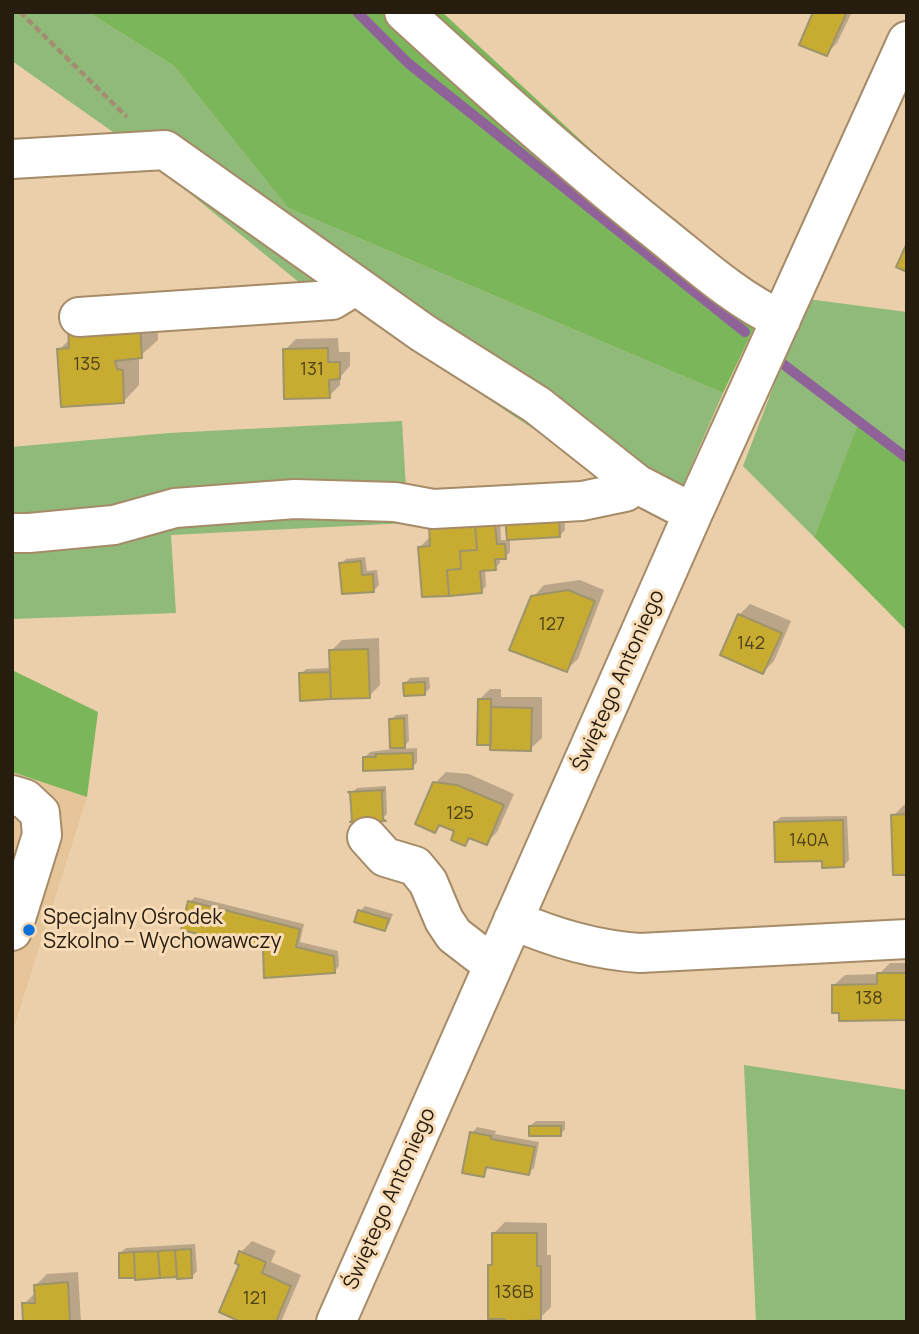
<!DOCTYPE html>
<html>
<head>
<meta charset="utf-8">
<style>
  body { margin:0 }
  #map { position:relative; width:919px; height:1334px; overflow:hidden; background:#eacfaa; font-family:Manrope,sans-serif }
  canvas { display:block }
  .frame { position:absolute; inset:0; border:14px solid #271d0f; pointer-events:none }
</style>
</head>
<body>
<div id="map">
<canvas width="919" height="1334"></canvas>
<div class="frame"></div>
</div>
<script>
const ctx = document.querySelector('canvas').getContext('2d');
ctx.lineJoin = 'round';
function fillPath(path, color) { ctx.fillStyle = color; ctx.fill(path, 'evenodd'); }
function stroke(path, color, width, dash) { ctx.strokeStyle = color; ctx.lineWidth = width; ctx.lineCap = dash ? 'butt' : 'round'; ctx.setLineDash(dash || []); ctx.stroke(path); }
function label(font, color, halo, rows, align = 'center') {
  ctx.font = font + ' Manrope,sans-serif'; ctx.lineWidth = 6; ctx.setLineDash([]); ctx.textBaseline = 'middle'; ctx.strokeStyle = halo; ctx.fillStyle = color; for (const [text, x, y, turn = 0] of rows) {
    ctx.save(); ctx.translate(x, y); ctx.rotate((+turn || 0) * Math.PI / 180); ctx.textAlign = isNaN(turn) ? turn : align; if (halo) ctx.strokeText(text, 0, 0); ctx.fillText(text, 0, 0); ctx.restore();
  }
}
const built = new Path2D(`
  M12,772L87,797L12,1033Z`);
const green = new Path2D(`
  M12,12H88L174,66L288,208L723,393L671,512L616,482L515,417L359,311L311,292L123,139L12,61Z
  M807,299L907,312V463L858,426L814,537L743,466Z
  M402,421L408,523L171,535L176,613L12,619V447L169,433Z
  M744,1065L907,1090V1322H756Z`);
const forest = new Path2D(`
  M88,12H442L639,194L769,296L723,393L288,208L174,66Z
  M858,425L907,463V631L814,537Z
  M12,670L98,712L87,797L12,772Z`);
const shadow = new Path2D(`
  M815,12H852L837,43L826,54Z
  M156,308L158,340L139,357V385L123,402L59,350L70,339Z
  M338,338L339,352H350V366L340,377V385L329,396L285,350L296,339Z
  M564,511L565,530L560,535L510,538V552L505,557H500V563L495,568L485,569L486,586L481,592L424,595L420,547L431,536V527L442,516L486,513V520L500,519L501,540H508L507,519L512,514Z
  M365,557L367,571L377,570L379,585L374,590L341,564L346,559Z
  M580,580L604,590L578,659L566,670L533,597L544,585Z
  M750,604L791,621L774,661L763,672L739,615Z
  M379,638L380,685L369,696L301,674L306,669L332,668L331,651L342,640Z
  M429,677L430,688L425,693L405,683L410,678Z
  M490,689H501V697H542V738L530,749L493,743L479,700Z
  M408,714L409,741L401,749L417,748V762L412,768L364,758L370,752L392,749L390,720L396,715Z
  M446,772L469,774L514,794L497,832L486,843L472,837L465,844L456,830L442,824L435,831V783Z
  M386,786L387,814L382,819L352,793L357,788Z
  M907,804V873L893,816L904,805Z
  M847,816L849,860L844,866L824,859L775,822L781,817Z
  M195,897L304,924L300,942L338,951L339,966L334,972L265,948L190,902Z
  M365,906L393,914L389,924L384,929L360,911Z
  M890,963H907V1018L833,986L845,975L879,974Z
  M536,1121H565V1129L560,1135L530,1126Z
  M477,1127L496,1131L495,1134L539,1142L534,1168L528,1173L489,1166L483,1176L472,1133Z
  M505,1222L547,1223V1255H551V1307L540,1318H523L519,1322H510L490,1266L494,1262V1233Z
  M252,1241L276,1251L271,1262L301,1275L281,1322H244L241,1252Z
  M195,1244L197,1271L192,1276L121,1277L120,1253L126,1248Z
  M78,1272L81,1322H25L24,1304L36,1292V1285L47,1274Z`);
const stream = new Path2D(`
  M357,12L408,63L745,332
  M783,364L907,458`);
const building = new Path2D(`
  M813,12H847L827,56L799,45Z
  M907,243V272L896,267Z
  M140,324L142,358L115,361L117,369L123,370L124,403L61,407L57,349L69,348L68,327Z
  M328,348V362H340V379L329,380L330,398L284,399L283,349Z
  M559,515L560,537L507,540L505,518Z
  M495,523L497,544H505L506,559H495L496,570L480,571L482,593L449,596L447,570L461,569L460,551L477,550L475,525Z
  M475,524L477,550L460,551L461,569L447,570L449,596L422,597L418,547L430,546L429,526Z
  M361,561L362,575L373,574L374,592L342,594L339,563Z
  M568,590L595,601L567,672L509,650L531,596Z
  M738,614L782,633L763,674L720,655Z
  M368,649L370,698L331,699L329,650Z
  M330,672L331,699L300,701L299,673Z
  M425,682V695L404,696L403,683Z
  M478,699H491V745H477Z
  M491,707L532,708L531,751L490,750Z
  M404,718L405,748H390L389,719Z
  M413,753V769L363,771V757H376L375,754Z
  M433,782L457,785L504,805L487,845L469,838L465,846L451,840L454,831L439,825L435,833L415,824Z
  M384,790L382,792L383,819L386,821L350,822L352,821L350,793L348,792Z
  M907,814V875H893L891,815Z
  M843,820L844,867L822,868V861L775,862L774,822Z
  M188,901L300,929L296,947L334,956L335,973L264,978L263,949L181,930Z
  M358,910L389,919L385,931L354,922Z
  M877,973H907V1020L839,1021V1013H832V985L877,984Z
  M529,1126H561V1136H529Z
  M470,1132L491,1136V1139L535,1147L529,1175L486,1167L484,1177L462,1173Z
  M492,1233H537V1266H541V1320L507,1322L504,1319H488V1265H492Z
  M191,1249L192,1278L177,1279L175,1250Z
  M175,1250L177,1277L160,1278L158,1251Z
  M158,1251L160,1278L135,1280L134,1252Z
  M239,1251L266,1262L262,1273L291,1286L276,1322H241L219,1312L239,1265L235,1263Z
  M134,1252L135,1278H119V1253Z
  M68,1282L70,1322H23L22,1303H35L34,1285Z`);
const path = new Path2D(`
  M20,12L127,117`);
const minor = new Path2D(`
  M404,12C487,88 571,163 659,233C699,265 735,298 781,320
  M12,159L165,150L423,333L537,405L637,484L693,513
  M79,317L332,300L355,286
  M12,533H29L114,525L175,508L295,499L395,502L433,509L582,501L625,492L637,484
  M12,795L25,799L40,813L42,835L12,931
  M367,837L385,857L415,866L428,882L444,920L454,935L493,965
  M513,920C554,938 595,950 640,953L907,939
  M336,1322L693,513L907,41`);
const markers = [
  [29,930,7,"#0f71d9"]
];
const numberNames = [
  ["135",87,365],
  ["131",312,370],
  ["127",552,625],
  ["142",751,644],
  ["125",460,814],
  ["140A",809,841],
  ["138",869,999],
  ["136B",514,1293],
  ["121",255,1299]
];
const streetNames = [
  ["Świętego Antoniego",619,681,-66],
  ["Świętego Antoniego",390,1199,-66]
];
const poiNames = [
  ["Specjalny Ośrodek",43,918],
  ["Szkolno – Wychowawczy",43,942]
];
fillPath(built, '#e5c599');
fillPath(green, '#8fba79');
fillPath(forest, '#7bb65b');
fillPath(shadow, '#0003');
stroke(stream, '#90629a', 10);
fillPath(building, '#c8ac32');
stroke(building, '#9e946b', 2);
stroke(minor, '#a58b68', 42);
stroke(path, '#a38e72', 4.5, [7, 3.5]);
stroke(minor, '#fff', 38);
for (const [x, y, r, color] of markers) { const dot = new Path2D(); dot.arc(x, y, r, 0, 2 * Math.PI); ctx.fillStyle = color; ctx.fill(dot); stroke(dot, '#f8dcb7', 2.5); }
label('18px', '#4f4118', null, numberNames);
label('21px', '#271d0f', '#f8dcb7', streetNames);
label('21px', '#271d0f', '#f8dcb7', poiNames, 'left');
</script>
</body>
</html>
